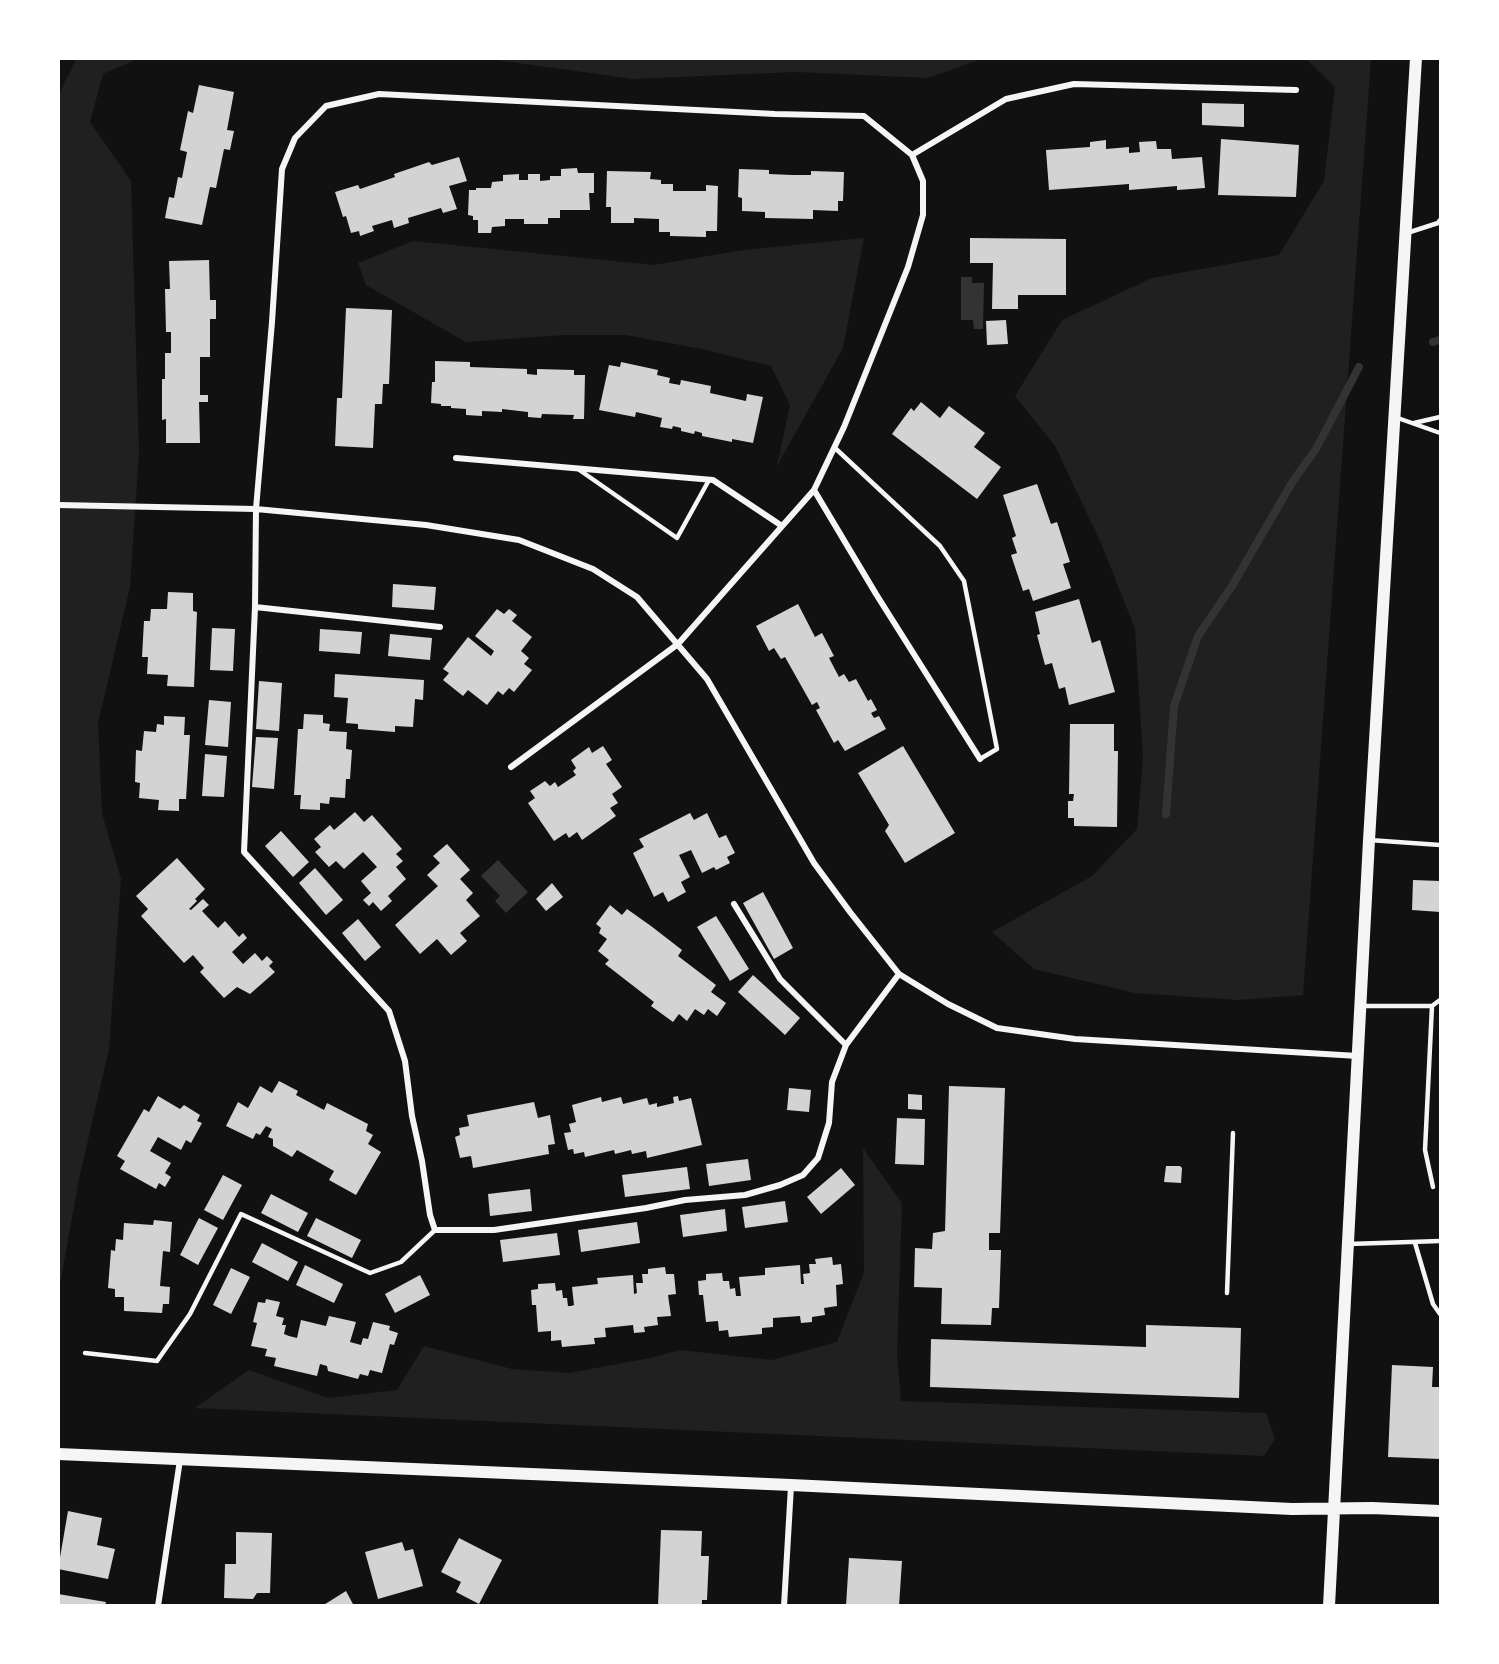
<!DOCTYPE html>
<html>
<head>
<meta charset="utf-8">
<style>
  body { margin:0 }
  #map { position:relative; width:1499px; height:1664px; overflow:hidden; background:#111; font-family:Spectral,serif }
  canvas { display:block }
  .frame { position:absolute; inset:0; border:60px solid #fff; pointer-events:none }
</style>
</head>
<body>
<div id="map">
<canvas width="1499" height="1664"></canvas>
<div class="frame"></div>
</div>
<script>
const ctx = document.querySelector('canvas').getContext('2d');
ctx.lineJoin = 'round';
function fillPath(path, color) { ctx.fillStyle = color; ctx.fill(path, 'evenodd'); }
function stroke(path, color, width, dash) { ctx.strokeStyle = color; ctx.lineWidth = width; ctx.lineCap = dash ? 'butt' : 'round'; ctx.setLineDash(dash || []); ctx.stroke(path); }
const green = new Path2D(`
  M76,59H138L103,74L90,122L131,181L139,452L130,587L98,723L102,813L121,879L109,1049L79,1179L59,1290V94Z
  M465,59L981,58V59L928,78L796,72L633,79L489,59Z
  M1306,59H1371L1303,995L1238,1000L1135,993L1034,969L992,932L1092,876L1137,829L1143,759L1135,629L1101,543L1055,446L1015,396L1062,320L1152,278L1279,255L1324,181L1335,87Z
  M864,238L843,348L777,466L790,405L771,366L702,349L625,335H564L466,342L366,285L358,263L413,241L654,265L744,250Z
  M863,1148L902,1203L897,1353L901,1401L1266,1413L1275,1439L1264,1456L195,1408L249,1370L328,1398L397,1390L424,1346L512,1369L569,1373L650,1358L680,1350L772,1360L837,1342L864,1272Z`);
const water = new Path2D(`
  M961,277H972V283H984L983,329H974L973,320H961Z
  M498,860L528,892L506,913L495,901L500,896L481,876Z`);
const stream = new Path2D(`
  M1433,342L1440,340
  M1166,814L1174,706L1198,636L1232,586L1293,481L1316,449L1359,367`);
const building = new Path2D(`
  M199,85L234,92L227,130L234,131L230,150L224,149L216,188L210,187L202,225L165,218L169,197L174,198L178,177L182,178L187,152L180,150L188,111L193,113Z
  M1202,103L1244,104V127L1202,125Z
  M1221,139L1299,145L1296,197L1218,195Z
  M1106,140V149L1129,147V153L1140,152L1139,142L1156,141L1157,149H1171L1172,159L1202,157L1205,188L1177,190V186L1129,190V184L1049,190L1046,150L1090,147V142Z
  M459,157L467,181L449,186L457,209L443,213L441,208L408,218L409,223L394,228L392,220L372,226L374,231L360,236L359,231L351,233L346,216L343,217L335,192L358,185L360,189L395,177L394,174L429,162L432,165Z
  M577,168L578,173H594V193H589L590,210H560V218H548V224H524V219H505V226L492,227L491,233H478V220H473V216L468,215L469,190H476V188H491L492,182L503,181V175L519,174V180H528V174H540V181L550,180V176H561V169Z
  M739,169L769,170V174L792,175H811V171L844,172L843,201H838V211L813,210V219L765,218V212L742,211V198L738,197Z
  M607,171L651,172L650,179L661,180V184H673V191H706V185L718,186L717,231H706V237L670,236V232H659V219L634,218V223H611V207H606Z
  M970,238L1066,239V295H1018V309H992L993,263H970Z
  M209,260L210,300H216V319H210V357H200V395H208V402H199L200,443H166V419L162,420V379H165V353H171V332H166L165,289H170L169,261Z
  M346,308L392,310L389,384H383L382,404H375L373,448L335,446L337,398H342Z
  M1006,320L1008,344L987,345L986,321Z
  M435,361L470,362V367L527,369V374L537,375V369L574,370V375H585L584,419H573L574,415L542,414L541,418L528,417V412L502,409V412L482,411V416L466,415V409L451,408V406H441V404L431,403L432,382H435Z
  M621,362L658,370L657,375L670,378L669,383L680,385L681,380L711,386L710,393L746,401L747,394L763,397L753,443L732,439V442L702,436V433L695,431L694,434L681,431V428L673,426L672,429L660,427L662,418L636,412L635,417L599,410L609,365L620,367Z
  M921,402L940,418L949,406L985,433L974,447L1001,467L977,499L892,434L911,408L914,411Z
  M1037,484L1051,524L1057,522L1070,562L1063,564L1071,588L1033,601L1029,589L1023,591L1011,555L1017,553L1012,538L1016,536L1003,495Z
  M393,584L436,587L434,610L392,607Z
  M168,592L193,593V611L197,612L194,687L167,686L168,675L147,674L148,657H142L144,621H150L151,609H167Z
  M1079,599L1092,643L1100,640L1115,692L1069,705L1065,687L1059,689L1052,663L1045,665L1037,635L1040,634L1035,612Z
  M798,604L815,637L822,633L834,656L829,658L839,677L844,674L849,682L856,679L868,701L871,699L877,710L871,713L874,718L879,716L886,729L845,751L838,740L834,743L816,710L820,708L817,702L812,705L785,657L781,659L774,648L769,651L756,626Z
  M497,609L504,614L509,609L517,615L512,621L532,637L521,651L529,658L524,664L532,670L514,692L509,688L503,695L498,691L487,705L468,690L463,696L443,680L449,673L443,669L468,637L491,656L494,651L475,636Z
  M212,628L235,629L233,671L210,670Z
  M320,629L362,632L360,654L319,651Z
  M390,634L432,638L430,660L388,656Z
  M335,674L424,680L423,700L415,699L413,727L395,726V732L358,729V724L346,723L348,698L334,697Z
  M259,681L282,683L279,731L256,729Z
  M209,700L231,702L228,747L205,745Z
  M304,714L323,715V723L330,724L329,731L347,732L346,749L352,750L350,779H346L345,798L330,797L329,804L320,803V810L300,809L301,795H294L298,729H303Z
  M164,716L185,717L184,735H190L186,799H179V811L158,810L159,800L139,798L140,783L135,782L136,750L142,751L144,731L156,732L157,724L164,725Z
  M1070,724H1114V751H1118L1117,827L1074,826V818H1068V801H1073L1074,794H1069Z
  M256,737L278,738L274,789L252,787Z
  M603,746L612,760L606,764L622,787L612,794L618,803L610,808L616,816L582,840L577,832L569,838L566,833L554,841L528,803L535,798L530,791L545,781L550,786L555,782L558,787L576,775L573,771L576,768L571,760L589,747L592,753Z
  M903,746L955,833L905,863L885,831L889,825L858,773Z
  M205,754L227,756L224,797L202,796Z
  M355,812L364,822L372,815L402,849L396,854L403,861L396,867L406,879L388,896L392,901L381,911L373,902L369,906L363,900L371,893L361,881L377,867L363,852L344,869L336,861L329,867L315,852L321,847L314,839L330,825L334,830Z
  M690,813L694,820L707,813L719,838L726,835L735,853L727,857L730,863L716,870L714,867L702,873L691,850L679,855L690,877L681,882L686,892L668,902L663,892L654,897L633,853L644,847L639,839Z
  M281,831L309,862L293,877L265,846Z
  M447,844L470,870L460,879L473,893L466,900L480,916L460,933L467,941L451,955L437,939L420,954L395,925L438,886L427,875L440,863L433,856Z
  M177,858L205,889L195,899L197,901L189,909L191,910L203,899L209,905L202,911L218,928L225,921L239,937L243,933L247,938L232,952L243,964L255,953L262,961L267,956L273,962L269,966L275,972L250,994L237,987L224,998L200,972L204,968L193,955L184,963L141,916L148,909L136,896Z
  M315,868L343,900L326,915L299,883Z
  M1413,880L1440,881V912L1412,910Z
  M552,883L563,897L546,911L536,899Z
  M763,892L793,948L774,959L743,903Z
  M610,905L622,915L627,909L651,926L682,950L678,956L716,985L711,992L726,1003L717,1016L708,1009L704,1015L695,1009L687,1021L679,1014L673,1022L651,1006L654,1002L605,964L609,960L598,951L607,939L599,933L601,928L596,924Z
  M716,916L749,969L730,981L697,927Z
  M358,919L381,947L365,961L342,933Z
  M753,975L800,1018L785,1035L738,992Z
  M279,1081L298,1091L296,1095L324,1110L327,1103L368,1124L366,1131L373,1135L368,1144L381,1152L356,1195L329,1180L334,1171L297,1150L292,1157L273,1146V1139L268,1137L272,1129L266,1126L260,1135L256,1133L253,1139L226,1126L238,1102L248,1108L260,1086L272,1093Z
  M949,1086L1005,1088L1000,1233H989V1250H1001L999,1308H992L991,1325L941,1324L942,1288L914,1287L915,1248L932,1249L933,1233L945,1231Z
  M789,1088L811,1090L809,1112L787,1110Z
  M908,1094L922,1095V1110L908,1109Z
  M158,1096L180,1109L184,1105L200,1115L197,1121L202,1123L191,1143L186,1140L181,1150L158,1137L150,1151L171,1163L165,1173L171,1177L165,1187L159,1183L156,1189L120,1169L125,1161L117,1156L144,1109L149,1112Z
  M678,1096L679,1101L691,1098L702,1145L647,1158L646,1151L632,1154L631,1150L615,1154L614,1150L585,1157L584,1152L574,1154L573,1149L568,1150L564,1133L571,1132L569,1124L576,1122L572,1105L601,1097L602,1102L621,1097L623,1104L647,1098L649,1105L657,1103V1107L674,1103L673,1097Z
  M534,1102L538,1118L550,1115L555,1144L548,1145L549,1154L473,1168L471,1156L460,1158L455,1137L460,1135L459,1128L469,1126L467,1115Z
  M897,1118L925,1119L924,1165L895,1164Z
  M748,1159L751,1180L709,1186L706,1164Z
  M1166,1166H1180L1182,1168L1181,1183L1164,1182Z
  M687,1167L690,1189L625,1197L622,1175Z
  M841,1168L855,1185L821,1214L807,1197Z
  M223,1175L242,1185L223,1220L204,1210Z
  M530,1189L532,1211L490,1216L488,1194Z
  M271,1194L308,1213L298,1232L261,1213Z
  M785,1201L788,1222L745,1228L742,1207Z
  M725,1209L727,1231L683,1237L680,1215Z
  M199,1218L218,1228L198,1265L180,1255Z
  M316,1218L361,1240L352,1258L307,1236Z
  M154,1220L172,1222L170,1252L163,1251L160,1286L170,1287L169,1304H163L162,1313L124,1311V1297H115V1289L108,1288L111,1250L115,1251L116,1239L123,1240L124,1223L153,1225Z
  M637,1222L640,1243L581,1252L578,1230Z
  M557,1233L560,1255L503,1262L500,1240Z
  M262,1243L298,1262L288,1281L252,1262Z
  M832,1257L833,1265L841,1264L843,1284L836,1285L837,1306L824,1308L825,1315L812,1317V1322L801,1323L800,1316L773,1318V1327L762,1328V1334L729,1337L728,1330L719,1331L718,1321L706,1322L703,1295H699L698,1281L706,1280V1274L722,1273L723,1281H729L730,1289L735,1288L736,1296H741L739,1277L765,1275V1268L800,1265L801,1284H804L803,1274L810,1273L809,1264H816L815,1259Z
  M305,1265L343,1284L334,1303L296,1285Z
  M665,1267L666,1274H674L676,1294L668,1295L671,1316L657,1317L658,1325L644,1327L645,1332L634,1333L633,1325L605,1328L606,1337L594,1338L595,1344L562,1347L561,1340L551,1341V1331L538,1332L536,1305H532L531,1290L538,1289V1284L555,1283L556,1291L562,1290L563,1298H567L568,1306H571L574,1305L572,1287L598,1284L597,1278L633,1275L634,1294L637,1293L636,1283H643L642,1274H648V1269Z
  M231,1268L250,1277L231,1314L213,1305Z
  M420,1275L430,1295L395,1313L385,1294Z
  M266,1299L280,1302L276,1316L284,1318L282,1325H286L284,1334L289,1336L297,1338L301,1320L326,1326L329,1316L356,1322L350,1342L361,1345L363,1338L368,1339L373,1322L390,1326L389,1330L398,1333L394,1345L390,1344L382,1373L370,1370L368,1376L360,1374L358,1379L328,1371L327,1366L320,1364L317,1376L274,1366L276,1358L265,1356L267,1349L251,1346L257,1323L253,1322L258,1302L265,1303Z
  M1146,1325L1241,1328L1239,1398L930,1387L931,1339L1146,1347Z
  M1392,1365L1433,1367L1432,1387H1440V1459L1388,1457Z
  M68,1511L102,1518L97,1545L115,1549L108,1579L58,1569Z
  M661,1530L702,1531L701,1556H709L707,1600H702V1606H658Z
  M236,1532L272,1533L270,1593H257L253,1599L224,1598L225,1564H236Z
  M459,1538L502,1560L479,1604L456,1592L461,1582L441,1572Z
  M402,1542L405,1551L413,1549L423,1586L378,1599L365,1552Z
  M849,1558L902,1561L899,1606H846Z
  M346,1591L354,1606H322Z
  M58,1594L106,1602L105,1606H58Z`);
const service = new Path2D(`
  M1407,233L1438,223L1440,220
  M1395,417L1440,433
  M1414,423L1440,417
  M835,448L940,546L964,581L997,749L980,759
  M578,469L677,538L709,480
  M1369,840L1440,845
  M1361,1006H1432L1440,1000
  M1432,1006L1425,1150L1433,1187
  M1415,1243L1433,1304L1440,1314
  M1349,1244L1440,1241
  M1227,1293L1233,1133
  M85,1353L157,1361L190,1314L241,1214L370,1273L401,1262L435,1230`);
const minor = new Path2D(`
  M912,155L1006,99L1074,84L1296,90
  M456,458L713,480L782,526
  M814,490L876,594L980,759
  M58,505L256,509L426,525L519,540L593,569L637,597L707,679L814,863L850,912L899,974L948,1004L997,1028L1075,1039L1358,1056
  M255,607L440,627
  M511,767L678,644L814,490L844,427L908,267L923,215V181L912,155L864,116L775,114L379,94L326,106L295,138L282,169L272,322L256,509L255,607L244,852L389,1011L405,1061L412,1116L422,1161L430,1215L435,1230H494L646,1208L685,1200L745,1195L780,1185L803,1175L818,1158L829,1123L832,1082L846,1045L899,974
  M734,904L780,979L846,1045
  M158,1606L180,1460
  M784,1606L791,1486`);
const secondary = new Path2D(`
  M58,1454L791,1485L1292,1509L1372,1508L1440,1511
  M1329,1606L1369,840L1416,58`);
fillPath(green, '#202020');
fillPath(water, '#333');
stroke(stream, '#333', 8);
fillPath(building, '#d3d3d3');
stroke(service, '#f5f5f5', 4.5);
stroke(minor, '#f5f5f5', 6);
stroke(secondary, '#f5f5f5', 12);
</script>
</body>
</html>
